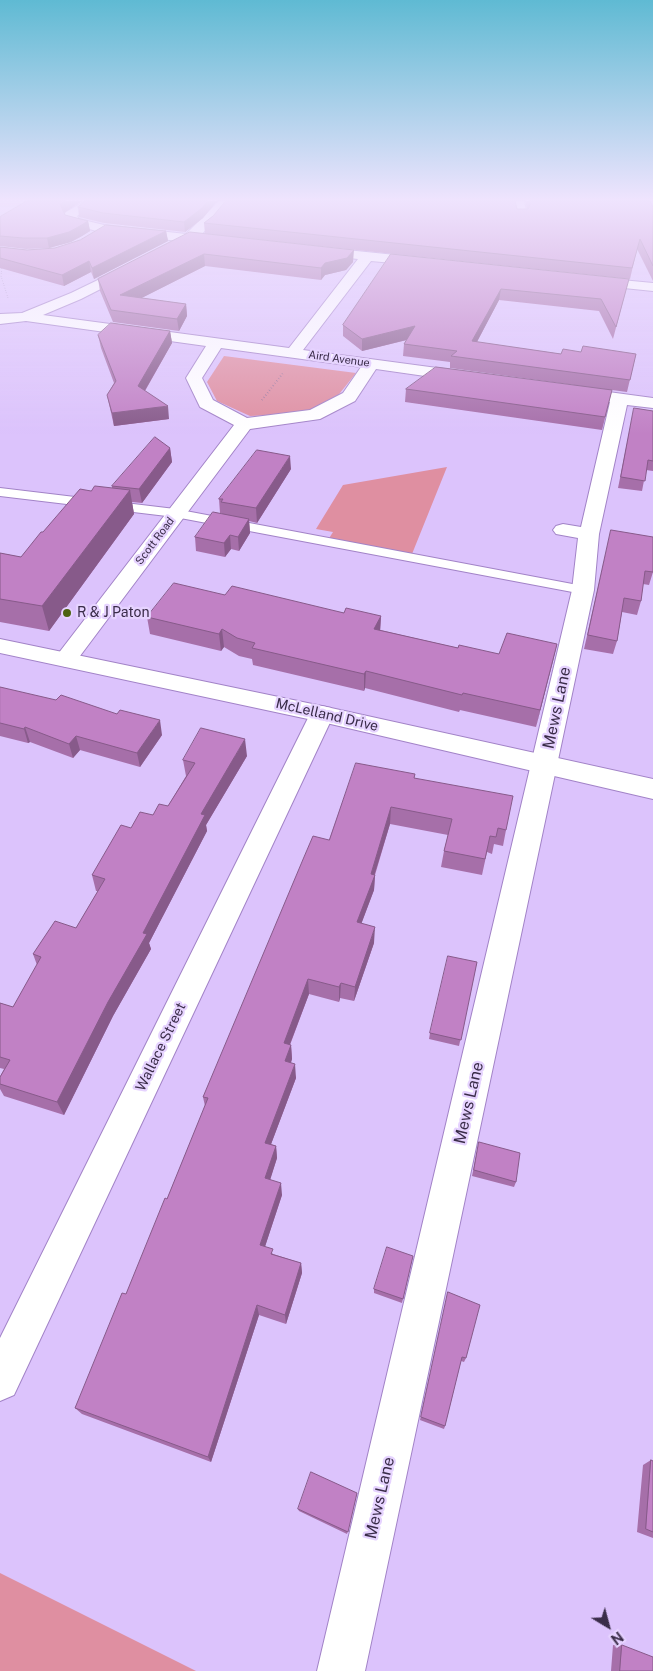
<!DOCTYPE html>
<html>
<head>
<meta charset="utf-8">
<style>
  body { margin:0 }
  #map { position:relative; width:653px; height:1671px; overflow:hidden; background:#dcc3fc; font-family:"Public Sans",sans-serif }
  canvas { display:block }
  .north { position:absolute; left:583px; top:1601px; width:50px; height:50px; -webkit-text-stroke:4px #e6d3ff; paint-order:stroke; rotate:143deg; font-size:14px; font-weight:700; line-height:20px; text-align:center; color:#3a2c49 }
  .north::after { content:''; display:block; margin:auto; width:18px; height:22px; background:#3a2c49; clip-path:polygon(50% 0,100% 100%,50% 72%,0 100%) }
</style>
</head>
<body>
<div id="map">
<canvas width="653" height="1671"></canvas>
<div class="north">N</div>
</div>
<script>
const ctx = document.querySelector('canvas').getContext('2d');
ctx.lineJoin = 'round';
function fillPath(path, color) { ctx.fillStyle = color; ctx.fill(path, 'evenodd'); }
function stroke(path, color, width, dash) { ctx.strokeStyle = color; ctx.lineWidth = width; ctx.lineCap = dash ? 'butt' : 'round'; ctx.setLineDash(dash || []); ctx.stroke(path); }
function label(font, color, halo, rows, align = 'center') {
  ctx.font = font + ' "Public Sans",sans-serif'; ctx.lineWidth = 4.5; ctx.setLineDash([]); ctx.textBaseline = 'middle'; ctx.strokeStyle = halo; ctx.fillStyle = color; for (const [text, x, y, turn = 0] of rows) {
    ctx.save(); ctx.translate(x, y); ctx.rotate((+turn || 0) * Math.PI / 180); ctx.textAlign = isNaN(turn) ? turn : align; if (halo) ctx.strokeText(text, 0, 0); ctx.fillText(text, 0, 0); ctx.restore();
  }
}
const green = new Path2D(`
  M224,356L356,373L332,403L298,414L250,416L217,401L207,382Z
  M447,467L412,554L328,540L333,532L316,529L343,485Z
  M0,1573L196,1671H0Z`);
const pathFar1 = new Path2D(`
  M2,266L1,276L8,298`);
const path = new Path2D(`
  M262,400L283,373`);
const service = new Path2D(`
  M0,488L175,509L583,586L590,590L583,594L175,517L0,496Z`);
const minor = new Path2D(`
  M85,201H99L77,216L79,219L104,225L186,234L219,201H232L201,235L224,238L226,241L224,244C211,247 198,241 185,244L179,241L104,233L67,223L64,215L66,212Z
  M512,201H524L527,215L525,218H517Z
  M317,247L425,258L432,262L425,266L371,261L303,350L467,372L473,374L475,377L473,380L467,382L376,369L355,401L320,419L250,429L74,664L66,667L58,664L54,659L58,654L234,425L200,407L186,378L206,346L26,321L0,324V314L22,313L71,293L131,264L138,268L136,271L81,299L43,315L289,348L358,259L312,254L310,251L312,248ZM221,348L361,367L343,393L310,410L247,418L213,400L202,378Z
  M590,277L653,283V291L585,284L583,281L585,278Z
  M601,391L653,398V408L627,405L599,534L594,590L365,1671H317L572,590L578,538L556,534L553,530L556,526L563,524L581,527L610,402L595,400L593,396L595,392Z
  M322,706L331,708L334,714L14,1395L0,1401V1338L310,714L313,708Z`);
const tertiary = new Path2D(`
  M0,639L322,706L653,779V799L322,722L0,653Z`);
const wall = new Path2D(`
  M27,201H82L64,213L65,215L88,221L90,231L82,236L71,242L49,248L26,249L0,246V217Z
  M86,201H217L203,218L185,232L104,223L79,217L78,207Z
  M525,201H650L653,207V281L637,249L630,279L205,234L204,223L213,216L527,209Z
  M166,231L168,241L94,279L91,272L64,286L0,268V247L27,250L55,248Z
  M190,232L353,262L346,270L325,275L321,280L205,266L141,298L186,304L187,316L179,331L113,322L100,291L98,279Z
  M391,254L626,290L613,339L599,311L499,300L477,342L561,354L581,352L636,354L627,392L612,390L602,430L405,402L406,389L574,385L450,368V362L403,356L404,344L407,340L362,351L343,336V325Z
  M170,331L172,343L145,391L169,419L114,426L107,395L114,383L101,348L98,335Z
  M634,408L653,411V471L646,470L642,491L618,488Z
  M170,448L172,462L142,503L132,502L134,514L49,631L0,622V553L21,557L43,532L91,491L112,488V486Z
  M291,469L257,523L249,521L250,533L239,551L231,549L225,557L196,551L195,537L222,514V513H220L219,499Z
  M611,530L653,572L649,585L643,584L641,601L637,615L622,612L617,641L613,654L584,649Z
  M225,595L344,613L381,616L380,630L458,648L499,654L557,644L536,727L460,710L459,712L365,688L364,691L253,665L252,659L239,656L224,647L221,651L150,634L147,617Z
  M0,687L162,735L140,767L80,750L73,758L30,742L28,743L0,736Z
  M247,756L206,825L207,831L149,943L151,949L113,1016L64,1115L4,1096L0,1089V1077L4,1069L0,1068V1003L13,1007L37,965L33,954L76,928L98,891H96L92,875L131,828L168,806L186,776L183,760Z
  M415,774L414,778L506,830L503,846L494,844L492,854L487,852L482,875L441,867L444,851L448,835L390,824L375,875L374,890L361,924L374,943L354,1001L340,998L339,1002L309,994L290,1045H291L292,1059L291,1063L296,1078L271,1144L276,1146L277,1158L270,1179L282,1195L265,1246L273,1254L301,1263L302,1273L286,1324L259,1315L211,1462L82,1414L75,1408L126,1294L167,1199L205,1106L203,1097L329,840Z
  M477,962L459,1046L429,1039L430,1033Z
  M479,1142L516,1182L514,1187L472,1176Z
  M413,1256L402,1303L374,1293V1289Z
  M448,1292L466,1358L464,1362L461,1361L445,1426L444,1429L420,1420Z
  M651,1460L653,1461V1538L637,1532L643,1465Z
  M357,1493L347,1534L299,1511L298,1509Z
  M613,1645H622L653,1671H611Z`);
const shadedWall = new Path2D(`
  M66,201H82L62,214L60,204Z
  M208,201H217L203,218L185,232L184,222Z
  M88,221L90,231L82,236L71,242L49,248L47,238Z
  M166,231L168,241L94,279L92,268Z
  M354,250L353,262L346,270L325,275L321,280V268L325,263Z
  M204,254L205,266L122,308L120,295Z
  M89,261L91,272L64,286L62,275Z
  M501,289L499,300L471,353L472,341Z
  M186,304L187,316L179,331L177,319Z
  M415,326L414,338L362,351V339Z
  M170,331L172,343L140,399L138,386Z
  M168,406L169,419L114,426L112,413Z
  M170,448L172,462L142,503L139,489Z
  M290,456L291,469L257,523L256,508Z
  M130,490L134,514L49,631L42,606Z
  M249,519L250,533L239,551L238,537Z
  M230,535L231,549L225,557L224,543Z
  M381,616L380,633L374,629Z
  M222,629L224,647L221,651L219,634Z
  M557,644L553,661L536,727L540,710Z
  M366,671L365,688L364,691V674Z
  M160,720L162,735L140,767L137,753Z
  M25,727L30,742L28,743L24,729Z
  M76,736L80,750L73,758L69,744Z
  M245,739L247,756L206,825L207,831L149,943L151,949L113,1016L64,1115L57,1102L143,933L201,814Z
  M391,807L390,824L374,876L375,875L374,890L356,938L357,922Z
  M375,927L374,943L354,1001L355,987Z
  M308,979L309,994L285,1057L284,1043Z
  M341,983L340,998L339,1002V987Z
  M291,1045L292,1059L286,1075L285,1061Z
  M295,1064L296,1078L267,1155L265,1143Z
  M276,1146L277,1158L267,1190L265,1178Z
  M281,1183L282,1195L262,1256L260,1245Z
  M301,1263L302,1273L286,1324L285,1315Z
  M257,1305L259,1315L211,1462L208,1457Z`);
const building = new Path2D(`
  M27,201H66L60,204L65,215L88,221L80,226L69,232L47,238H23L0,236V217Z
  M86,201H208L202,208L184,222L103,213L78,207Z
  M226,201H515L517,209H528L530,205L529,201H650L653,207V266L640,239L632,268L204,223L213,216Z
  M106,225L166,231L92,268L89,261L62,275L0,258V247L27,250L55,248L80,240Z
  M190,232L354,250L347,258L325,263L321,268L204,254L120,295L186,304L177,319L111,310L98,279Z
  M391,254L629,279L616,327L601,299L501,289L472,341L561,354L563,349L581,352L583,346L636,354L630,380L451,356L457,351L404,344L415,326L362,339L343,325Z
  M111,323L170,331L138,386L168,406L112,413L107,395L116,381L98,335Z
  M436,367L612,390L605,417L406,389Z
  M634,408L653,411V461L648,460L645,481L621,477Z
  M155,437L170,448L139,489L112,486Z
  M257,450L290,456L256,508L221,502L223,499H219Z
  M95,486L130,490L42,606L0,599V553L21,557L41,532H43L80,489L91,491Z
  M213,512L249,519L238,537L230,535L224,543L195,537Z
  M611,530L653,537V572L645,571L641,601L624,598L617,641L588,635Z
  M174,583L225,595L232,586L344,613L346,608L381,616L374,629L458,648L459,645L499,654L507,633L557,644L540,710L463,693L462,695L366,671L364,674L252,648L255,643L237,638L222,629L219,634L147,617Z
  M0,687L56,700L61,695L117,714L120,710L160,720L137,753L76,736L69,744L25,727L24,729L0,723Z
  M201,728L245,739L201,814L205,815L143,933L147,934L108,1002L57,1102L0,1084V1077L10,1060L0,1057V1003L13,1007L41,957L33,954L55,921L76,928L105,879L92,875L121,825L131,828L140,812L153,815L159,804L168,806L195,763L183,760Z
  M356,763L415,774L414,778L513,796L506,830L498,828L496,837L490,836L485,859L444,851L452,819L391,807L371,874L375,875L357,922L375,927L355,987L341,983L339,987L308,979L284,1043L291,1045L285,1061L295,1064L265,1143L276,1146L265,1178L281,1183L260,1245L273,1249L271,1254L301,1263L285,1315L257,1305L208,1457L75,1408L122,1293L126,1294L165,1198L167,1199L208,1098L203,1097L304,857L313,836L329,840Z
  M448,956L477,962L461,1040L430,1033Z
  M479,1142L520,1153L516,1182L474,1170Z
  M387,1247L413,1256L403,1299L374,1289Z
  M448,1292L480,1305L466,1358L462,1357L445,1426L421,1417Z
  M651,1460L653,1461V1532L646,1529Z
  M311,1472L357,1493L348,1532L298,1509Z
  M622,1645L653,1657V1671H620Z`);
const markers = [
  [67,613,5,"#4c6311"]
];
const farStreetnames = [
  ["Aird Avenue",339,359,8],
  ["Scott Road",155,541,-53]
];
const poiNames = [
  ["R & J Paton",77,613]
];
const streetNames = [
  ["McLelland Drive",327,715,13],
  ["Wallace Street",161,1047,-64]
];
const nearStreetnames = [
  ["Mews Lane",557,708,-78],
  ["Mews Lane",469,1103,-77],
  ["Mews Lane",380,1498,-77]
];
fillPath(green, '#df8fa1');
stroke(service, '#a283c7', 2);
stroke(minor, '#a283c7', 2);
stroke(tertiary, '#a283c7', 2);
stroke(pathFar1, '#83709a', 1, [0.5, 2]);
stroke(path, '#83709a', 2, [0.5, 2.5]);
fillPath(service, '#fff');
fillPath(minor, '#fff');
fillPath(tertiary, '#fff');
fillPath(wall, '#a66fa9');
fillPath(shadedWall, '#875a8a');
fillPath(building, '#c181c5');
stroke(building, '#875a8a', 1);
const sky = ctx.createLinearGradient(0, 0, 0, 434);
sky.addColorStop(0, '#5fbad3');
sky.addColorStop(0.46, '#efe4fe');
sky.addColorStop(1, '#efe4fe00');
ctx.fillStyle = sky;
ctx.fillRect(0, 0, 653, 434);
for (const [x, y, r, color] of markers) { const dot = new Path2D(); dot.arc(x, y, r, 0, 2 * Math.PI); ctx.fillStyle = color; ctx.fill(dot); stroke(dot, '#e6d3ff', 2); }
label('11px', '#3a2c49', '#e6d3ff', farStreetnames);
label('14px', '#3a2c49', '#e6d3ff', poiNames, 'left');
label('14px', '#3a2c49', '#e6d3ff', streetNames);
label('16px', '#3a2c49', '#e6d3ff', nearStreetnames);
</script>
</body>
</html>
